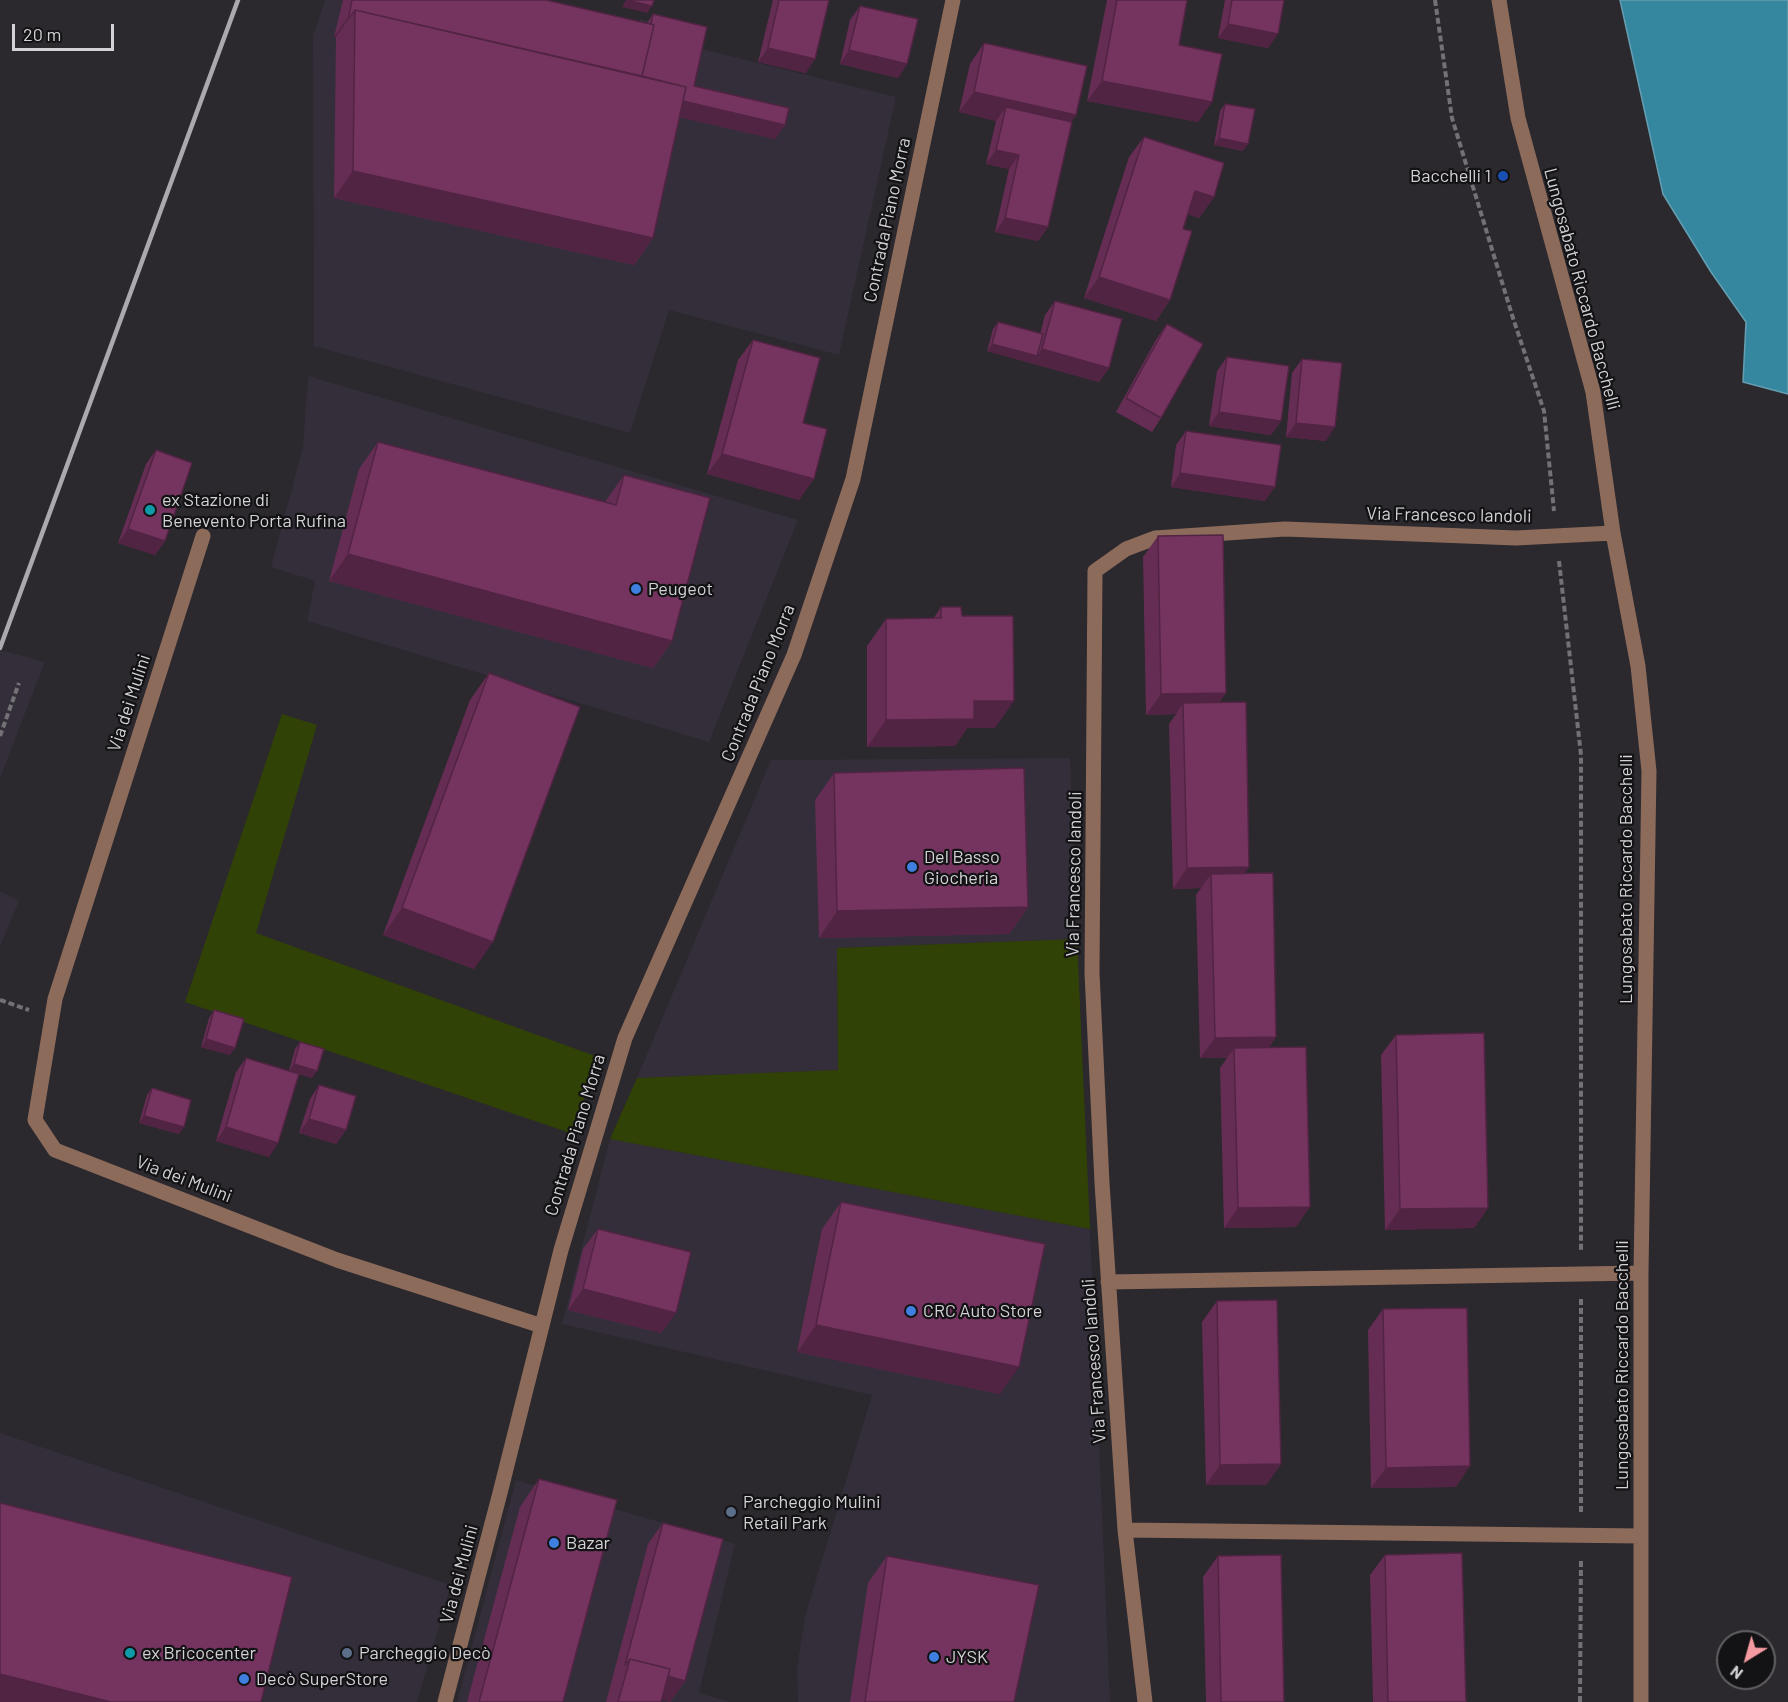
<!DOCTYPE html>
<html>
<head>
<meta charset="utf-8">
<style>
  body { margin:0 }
  #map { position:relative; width:1788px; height:1702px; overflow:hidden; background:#2b282e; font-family:Barlow,sans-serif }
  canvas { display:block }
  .north { position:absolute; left:1716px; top:1630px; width:60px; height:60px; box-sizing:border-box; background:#131214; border:2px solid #605f62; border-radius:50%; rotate:217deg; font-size:16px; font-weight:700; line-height:24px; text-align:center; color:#d4d2d6 }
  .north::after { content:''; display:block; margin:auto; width:21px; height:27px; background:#f49aa1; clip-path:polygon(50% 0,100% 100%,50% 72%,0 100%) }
  .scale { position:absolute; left:12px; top:24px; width:102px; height:27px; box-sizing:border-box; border:3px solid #d4d2d6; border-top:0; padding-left:8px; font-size:18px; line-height:21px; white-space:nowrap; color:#d4d2d6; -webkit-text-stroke:4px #131214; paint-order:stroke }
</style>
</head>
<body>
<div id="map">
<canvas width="1788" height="1702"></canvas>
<div class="north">N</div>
<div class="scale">20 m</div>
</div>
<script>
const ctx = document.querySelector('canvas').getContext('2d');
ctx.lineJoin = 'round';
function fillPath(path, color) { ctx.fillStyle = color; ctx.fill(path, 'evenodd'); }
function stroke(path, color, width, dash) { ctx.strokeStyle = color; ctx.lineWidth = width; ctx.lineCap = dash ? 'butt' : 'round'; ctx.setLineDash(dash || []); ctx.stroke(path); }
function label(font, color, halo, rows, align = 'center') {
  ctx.font = font + ' Barlow,sans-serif'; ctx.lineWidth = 4.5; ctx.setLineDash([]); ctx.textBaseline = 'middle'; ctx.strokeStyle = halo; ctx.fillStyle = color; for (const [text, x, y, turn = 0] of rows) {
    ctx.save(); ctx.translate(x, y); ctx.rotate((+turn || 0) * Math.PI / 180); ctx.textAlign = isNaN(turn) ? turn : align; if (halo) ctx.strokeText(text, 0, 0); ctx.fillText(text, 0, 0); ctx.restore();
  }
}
const built = new Path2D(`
  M325,0H506L636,32L640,19L703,36L702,49L896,97L839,355L669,310L630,433L314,346L313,36Z
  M308,376L798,520L709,742L307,621L315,581L271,567L303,447Z
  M0,650L45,662L0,778Z
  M1070,758L1077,939L837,948L838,1070L637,1078L771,760Z
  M0,891L19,901L0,947Z
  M610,1139L1090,1229L1110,1702H798L797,1668L805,1616L872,1395L562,1324Z
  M0,1433L451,1585L417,1702H0Z
  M516,1480L735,1544L699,1693L730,1702H457Z`);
const green = new Path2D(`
  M282,714L317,725L256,933L598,1057L573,1134L185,1002Z
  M1077,939L1090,1229L610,1139L637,1078L838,1070L837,948Z`);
const water = new Path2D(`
  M1620,0H1788V394L1743,382L1746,322L1711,272L1663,194Z`);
const path = new Path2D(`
  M1435,0L1452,118L1512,315L1544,411L1554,511
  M1559,561L1581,755V1251
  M0,736L19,683
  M0,1000L29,1010
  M1581,1512V1297
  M1580,1702L1581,1558`);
const minor = new Path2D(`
  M1499,0L1518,118L1593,392L1613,533L1638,666L1649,771L1641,1273V1702
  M203,536L55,999L35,1120L55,1150L337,1260L542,1326
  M1108,1282L1641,1273
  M1125,1530L1641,1536
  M445,1702L500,1493L561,1250L625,1038L794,655L853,479L953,0
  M1145,1702L1125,1530L1102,1183L1092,973L1095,571L1126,549L1155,538L1285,529L1516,538L1613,533`);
const rail = new Path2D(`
  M0,648L238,0`);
const wall = new Path2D(`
  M343,0H546L647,23L653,14L694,86L785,125L775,139L680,117L653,238L634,265L334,198L336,37H334Z
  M773,0H829L806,73L758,62Z
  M1107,0H1187L1179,45L1198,122L1087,101Z
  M1225,0H1284L1268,48L1218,38Z
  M860,6L907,64L898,78L840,64L850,20Z
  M984,43L1072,122L1048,227L1038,241L995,232L1009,169L986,164L996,121L959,112L970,64Z
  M1225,104L1243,151L1214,145L1220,111Z
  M1144,137L1214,197L1199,218L1188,214L1183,229L1170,300L1156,321L1084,298L1129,157Z
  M1055,301L1109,368L1099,382L987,351L993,329L998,322L1040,334L1045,315Z
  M1167,324L1161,418L1152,432L1116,412L1157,338Z
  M753,340L803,423L799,500L707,474L738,360Z
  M1227,357L1281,421L1271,435L1209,426L1217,371Z
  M1302,359L1326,441L1286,437L1292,373Z
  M1186,431L1265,501L1171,487L1176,445Z
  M378,442L605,502L624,475L672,641L653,668L329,581L359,469Z
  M156,450L165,541L155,555L118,543L146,464Z
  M1158,536L1226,693L1219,702L1245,873L1276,1037L1269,1047L1296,1227L1224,1228L1220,1068L1227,1058H1200L1196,895L1201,888L1173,889L1169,724L1176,714L1146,715L1143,557Z
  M941,607L962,616L995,728H967L955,746L867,747V646L886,619H933Z
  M489,673L474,969L383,935L470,700Z
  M834,773L1028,907L1009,934L819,938L815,800Z
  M214,1010L230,1055L201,1047L209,1018Z
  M1396,1035L1488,1208L1474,1228L1385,1230L1381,1055Z
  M300,1042L312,1078L299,1074L269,1157L216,1141L236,1072L246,1058L289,1071L295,1049Z
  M319,1085L346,1130L336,1144L299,1133L310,1099Z
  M152,1088L179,1134L139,1123L147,1095Z
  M841,1202L1000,1394L797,1352L822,1229Z
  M598,1229L676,1313L661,1333L568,1310L583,1249Z
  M1217,1301L1281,1464L1266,1485H1206L1202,1322Z
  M1383,1309L1456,1487L1371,1488L1368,1330Z
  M539,1479L563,1702H467L520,1507Z
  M663,1523L685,1681L670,1702L662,1699V1702H606L648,1544Z
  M1385,1555L1466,1702H1373L1370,1575Z
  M887,1556L1014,1702H850L868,1583Z
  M1218,1556L1284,1702H1206L1203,1577Z`);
const shadedWall = new Path2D(`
  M626,0L652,6L647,13L622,7Z
  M349,16L350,17L336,37H334Z
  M1228,24L1278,34L1268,48L1218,38Z
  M768,48L815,59L806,73L758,62Z
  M849,50L907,64L898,78L840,64Z
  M1102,81L1212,102L1198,122L1087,101Z
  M636,91L785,125L775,139L626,105Z
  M974,92L1076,115L1062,136L1006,107L996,121L959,112Z
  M1219,138L1248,144L1243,151L1214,145Z
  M996,150L1019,155L1009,169L986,164Z
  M353,171L653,238L634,265L334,198Z
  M1195,191L1214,197L1199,218L1181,212Z
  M1005,218L1048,227L1038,241L995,232Z
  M1099,277L1170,300L1156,321L1084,298Z
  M992,344L1037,356L1042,349L1109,368L1099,382L987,351Z
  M1219,412L1281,421L1271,435L1209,426Z
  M1296,423L1335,427L1326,441L1286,437Z
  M722,454L814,479L799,500L707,474Z
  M1180,473L1275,487L1265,501L1171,487Z
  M128,529L165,541L155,555L118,543Z
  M348,554L672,641L653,668L329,581Z
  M1226,693L1212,713L1183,703L1176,714L1146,715L1161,694Z
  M974,701H1014L995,728H967L955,746L867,747L886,720Z
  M1249,867L1235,888L1211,874L1201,888L1173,889L1187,868Z
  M1028,907L1009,934L819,938L837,911Z
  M402,908L493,942L474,969L383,935Z
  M1276,1037L1262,1057L1234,1048L1227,1058H1200L1215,1038Z
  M206,1039L235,1048L230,1055L201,1047Z
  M294,1064L317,1071L312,1078L289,1071Z
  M144,1116L184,1127L179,1134L139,1123Z
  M309,1119L346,1130L336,1144L299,1133Z
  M226,1127L278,1143L269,1157L216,1141Z
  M1310,1207L1296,1227L1224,1228L1238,1208Z
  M1488,1208L1474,1228L1385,1230L1400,1209Z
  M583,1289L676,1313L661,1333L568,1310Z
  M816,1325L1019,1367L1000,1394L797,1352Z
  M1281,1464L1266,1485H1206L1220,1465Z
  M1470,1466L1456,1487L1371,1488L1386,1468Z
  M628,1666L685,1681L670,1702L622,1689Z
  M0,1674L111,1702H0Z`);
const building = new Path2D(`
  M352,0H546L654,25L642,76L355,10L350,17L349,16Z
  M627,0H654L652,6Z
  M779,0H829L815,59L768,48Z
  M1117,0H1187L1179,45L1222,54L1212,102L1102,81Z
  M1232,0H1284L1278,34L1228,24Z
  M860,6L918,19L907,64L849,50Z
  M355,10L686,87L653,238L353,171Z
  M653,14L707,27L694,86L789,108L785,125L683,101L686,87L642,76L654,25L651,24Z
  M984,43L1087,66L1076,115L974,92Z
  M1225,104L1255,109L1248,144L1219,138Z
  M1006,107L1072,122L1048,227L1005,218L1019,155L996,150Z
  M1144,137L1224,163L1214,197L1195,191L1183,229L1192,231L1170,300L1099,277Z
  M1055,301L1122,319L1109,368L1042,349Z
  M998,322L1043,334L1037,356L992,344Z
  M1167,324L1203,344L1161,418L1126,398Z
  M753,340L820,358L803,423L827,429L814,479L722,454Z
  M1227,357L1289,366L1281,421L1219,412Z
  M1302,359L1342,363L1335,427L1296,423Z
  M1186,431L1281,445L1275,487L1180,473Z
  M378,442L616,505L624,475L710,498L672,641L348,554Z
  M156,450L192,463L165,541L128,529Z
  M1223,535L1226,693L1161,694L1158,536Z
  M941,607H961L962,616H1013L1014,701H974V719L886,720V619L941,618Z
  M489,673L580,707L493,942L402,908Z
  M1246,702L1249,867L1187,868L1183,703Z
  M1024,768L1028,907L837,911L834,773Z
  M1273,873L1276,1037L1215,1038L1211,874Z
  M214,1010L244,1019L235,1048L206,1039Z
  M1484,1033L1488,1208L1400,1209L1396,1035Z
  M300,1042L324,1049L317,1071L294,1064Z
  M1306,1047L1310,1207L1238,1208L1234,1048Z
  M246,1058L299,1074L278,1143L226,1127Z
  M319,1085L356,1096L346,1130L309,1119Z
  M152,1088L191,1100L184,1127L144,1116Z
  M841,1202L1045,1244L1019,1367L816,1325Z
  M598,1229L691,1252L676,1313L583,1289Z
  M1277,1300L1281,1464L1220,1465L1217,1301Z
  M1467,1308L1470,1466L1386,1468L1383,1309Z
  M539,1479L617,1500L563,1702H479Z
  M0,1503L292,1577L261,1702H111L0,1674Z
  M663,1523L723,1539L685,1681L668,1676L670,1669L630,1659L625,1665Z
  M1462,1553L1466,1702H1388L1385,1555Z
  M1281,1555L1284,1702H1221L1218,1556Z
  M887,1556L1039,1585L1014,1702H865Z
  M630,1659L670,1669L661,1702H618Z`);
const markers = [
  [1503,176,6,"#1a4fb4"],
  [150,510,6,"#0f9aa8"],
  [636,589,6,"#3f7fe0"],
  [912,867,6,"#3f7fe0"],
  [911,1311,6,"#3f7fe0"],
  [731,1512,6,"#5c6f8a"],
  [554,1543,6,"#3f7fe0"],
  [130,1653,6,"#0f9aa8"],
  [347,1653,6,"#5c6f8a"],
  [934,1657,6,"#3f7fe0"],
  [244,1679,6,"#3f7fe0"]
];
const poiNames = [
  ["Bacchelli 1",1491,176,"right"],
  ["ex Stazione di",162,500],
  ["Benevento Porta Rufina",162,521],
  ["Peugeot",648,589],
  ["Del Basso",924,857],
  ["Giocheria",924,878],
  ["CRC Auto Store",923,1311],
  ["Parcheggio Mulini",743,1502],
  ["Retail Park",743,1523],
  ["Bazar",566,1543],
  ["ex Bricocenter",142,1653],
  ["Parcheggio Decò",359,1653],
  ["JYSK",946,1657],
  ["Decò SuperStore",256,1679]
];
const streetNames = [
  ["Contrada Piano Morra",887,220,-78],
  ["Lungosabato Riccardo Bacchelli",1582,289,75],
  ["Via Francesco Iandoli",1449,515,1],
  ["Contrada Piano Morra",758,683,-68],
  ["Via dei Mulini",129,703,-72],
  ["Via Francesco Iandoli",1074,874,-89],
  ["Lungosabato Riccardo Bacchelli",1626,879,-90],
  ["Contrada Piano Morra",575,1135,-73],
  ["Via dei Mulini",184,1179,21],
  ["Via Francesco Iandoli",1094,1361,-94],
  ["Lungosabato Riccardo Bacchelli",1622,1365,-90],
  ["Via dei Mulini",459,1574,-75]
];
fillPath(built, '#342e3a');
fillPath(green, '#314206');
fillPath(water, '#35879f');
stroke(water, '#659eb0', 1.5);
stroke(path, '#737176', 4, [6, 3]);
stroke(minor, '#8c6b5b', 15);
stroke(rail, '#aba9ad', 4.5);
fillPath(wall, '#652d53');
fillPath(shadedWall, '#522443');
fillPath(building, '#753460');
stroke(building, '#522443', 1.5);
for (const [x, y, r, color] of markers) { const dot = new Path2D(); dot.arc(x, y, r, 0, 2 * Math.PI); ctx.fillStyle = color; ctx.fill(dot); stroke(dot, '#131214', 2); }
label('18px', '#d4d2d6', '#131214', poiNames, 'left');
label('18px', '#d4d2d6', '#131214', streetNames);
</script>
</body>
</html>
